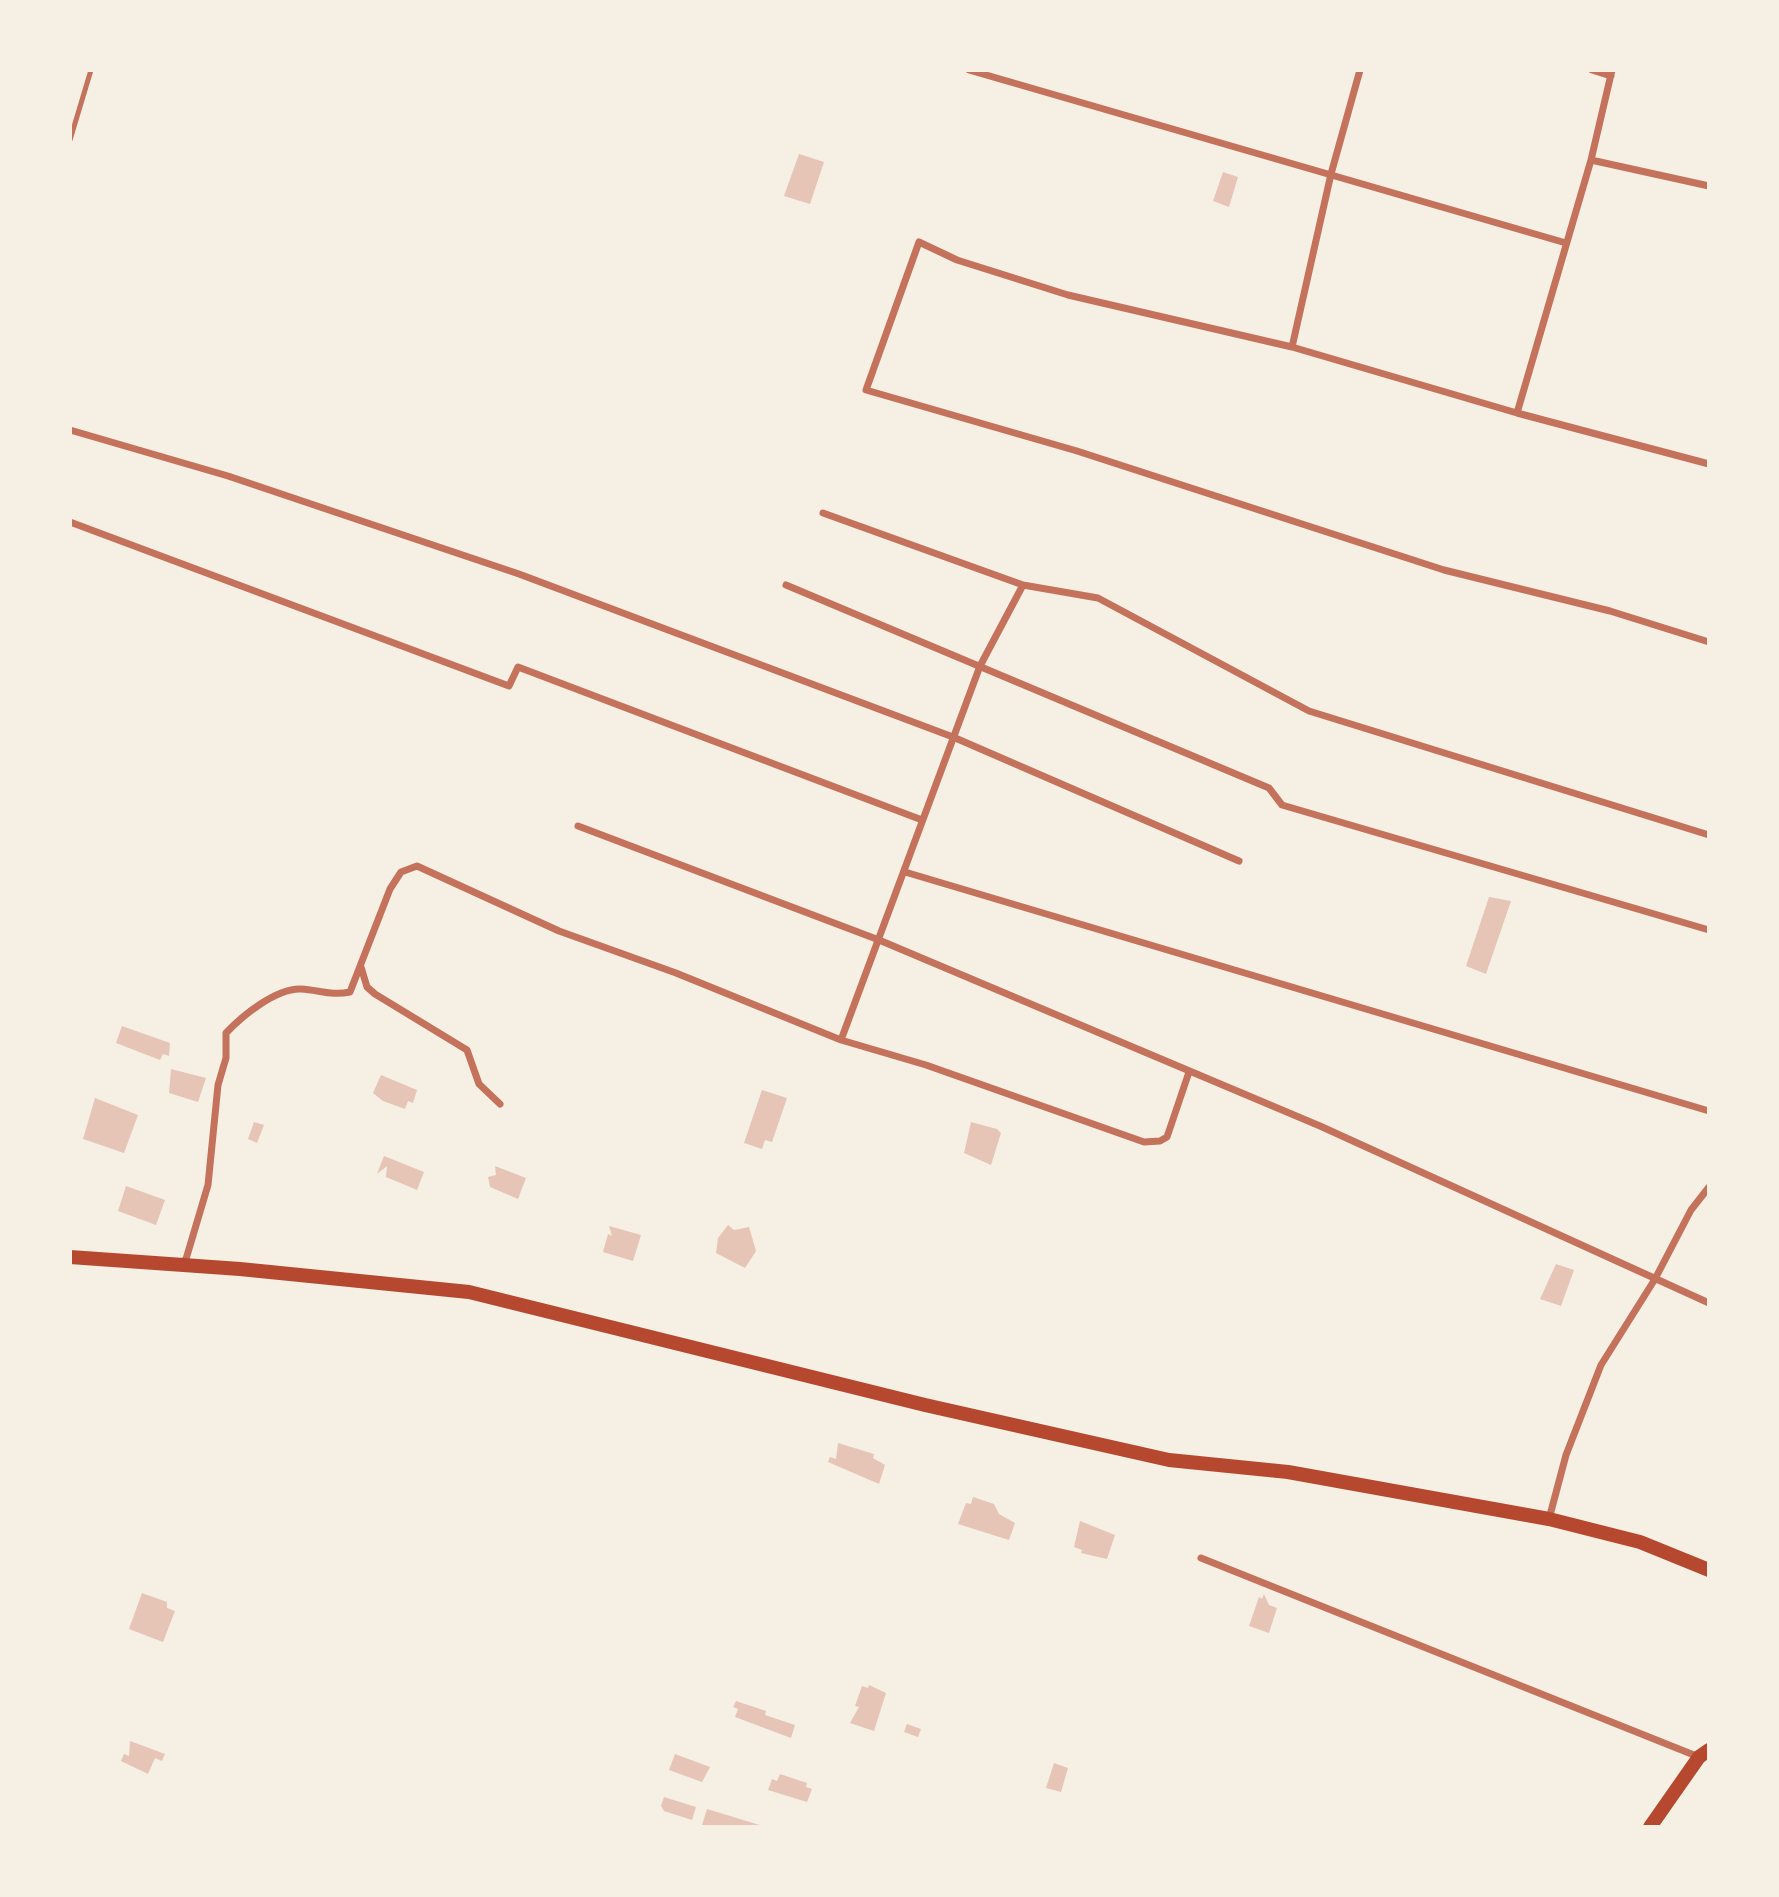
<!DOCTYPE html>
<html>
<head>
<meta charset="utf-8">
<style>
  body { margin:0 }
  #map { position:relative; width:1779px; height:1897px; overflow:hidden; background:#f6efe4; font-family:"Alegreya Sans",sans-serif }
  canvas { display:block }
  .frame { position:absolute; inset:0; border:72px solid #f6efe4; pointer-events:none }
</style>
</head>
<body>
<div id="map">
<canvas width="1779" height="1897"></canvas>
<div class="frame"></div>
</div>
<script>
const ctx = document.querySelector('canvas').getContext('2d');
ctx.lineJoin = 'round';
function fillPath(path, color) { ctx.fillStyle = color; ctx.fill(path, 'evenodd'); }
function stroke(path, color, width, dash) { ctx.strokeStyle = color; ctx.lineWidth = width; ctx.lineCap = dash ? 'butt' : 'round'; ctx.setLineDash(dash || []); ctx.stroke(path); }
const building = new Path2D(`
  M799,154L824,162L810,204L784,196Z
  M1223,172L1238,177L1229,207L1213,201Z
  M1489,897L1511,901L1486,974L1466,966Z
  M122,1026L170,1043L169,1056L163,1054L160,1060L116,1043Z
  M171,1069L206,1078L198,1102L169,1093Z
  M381,1075L417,1090L413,1103L408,1101L405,1109L383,1101L373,1093Z
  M762,1090L787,1098L772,1142L765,1140L762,1149L744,1143Z
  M95,1098L138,1115L124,1153L83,1139Z
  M254,1122L264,1125L257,1143L248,1139Z
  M971,1122L997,1129L1001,1133L991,1165L964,1153Z
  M384,1156L424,1172L417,1190L386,1177L387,1166L377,1174Z
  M495,1166L526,1178L518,1199L490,1187L488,1177L496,1175Z
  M126,1186L165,1200L156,1225L118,1211Z
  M728,1225L734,1230L749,1227L756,1251L745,1268L716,1253L718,1238Z
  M609,1226L641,1235L633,1261L603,1252L608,1234L612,1236Z
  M1556,1264L1574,1270L1561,1306L1540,1299Z
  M838,1443L874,1454L873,1458L885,1465L879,1484L828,1462L830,1457L836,1459Z
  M973,1497L994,1504L999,1514L1015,1523L1009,1540L958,1524L966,1503L971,1504Z
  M1080,1521L1115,1535L1107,1559L1081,1553L1082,1550L1074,1547Z
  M142,1593L167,1602V1608L175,1611L163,1642L129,1629Z
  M1264,1594L1269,1605L1277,1608L1269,1633L1249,1626L1259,1597L1262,1599Z
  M869,1685L886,1693L874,1731L850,1723L859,1707L855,1706L862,1686L868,1688Z
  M736,1701L766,1711L765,1715L795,1725L791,1738L735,1717L738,1709L733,1707Z
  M907,1724L921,1729L918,1737L904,1732Z
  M130,1741L165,1754L162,1761L155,1758L148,1774L121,1761L124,1754L129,1756Z
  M675,1754L710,1767L702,1782L669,1770Z
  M1054,1763L1068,1768L1061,1792L1046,1788Z
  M780,1774L807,1783L806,1787L812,1789L807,1802L768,1790L772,1779L777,1781Z
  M664,1797L696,1807L692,1820L664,1811L661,1806Z
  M707,1809L763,1826V1827L702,1825Z`);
const service = new Path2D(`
  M70,140L91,70`);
const minor = new Path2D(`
  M969,70L1566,243
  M1592,70L1611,76
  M1591,160L1612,70
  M1292,347L1331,174L1360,70
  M1517,413L1591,160L1709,186
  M70,430L228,476L519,574L953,737L1239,861
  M1709,464L1517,413L1292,347L1068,295L957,260L919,242L866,390L1077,451L1444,570L1610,611L1709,642
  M823,513L1023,585L1098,598L1309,711L1709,835
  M70,522L509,686L518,667L922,820
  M786,585L1269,788L1282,805L1709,930
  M578,826L879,940L1320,1126L1709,1303
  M905,872L1709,1111
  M361,967L367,987L375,994L467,1050L479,1084L500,1104
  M841,1040L980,666L1023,585
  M180,1264L186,1259L208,1185L218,1085L226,1058V1033C242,1016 276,988 301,989C319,990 332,996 350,992L390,889L401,872L417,866L559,931L676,973L841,1040L926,1065L1144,1142L1160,1141L1167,1137L1189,1072
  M1549,1519L1566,1455L1601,1365L1655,1279L1691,1210L1709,1187
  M1201,1558L1699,1757`);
const secondary = new Path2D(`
  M70,1257L240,1269L469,1292L925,1405L1169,1460L1288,1472L1549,1519L1640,1542L1709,1570
  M1650,1827L1699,1757L1709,1750`);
fillPath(building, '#e6c5b7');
stroke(service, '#c5725c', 5);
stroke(minor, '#c5725c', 7);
stroke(secondary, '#b5482f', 14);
</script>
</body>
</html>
